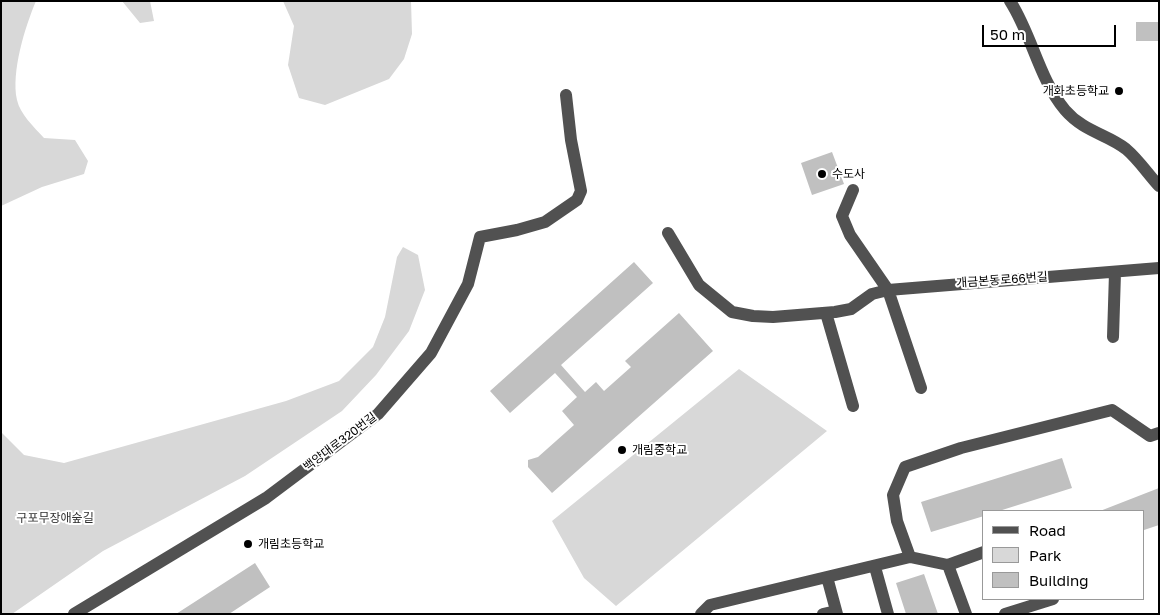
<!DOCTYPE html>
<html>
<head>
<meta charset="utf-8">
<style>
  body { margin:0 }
  #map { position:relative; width:1160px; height:615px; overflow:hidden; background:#fff; font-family:"Golos Text",sans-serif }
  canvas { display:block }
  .frame { position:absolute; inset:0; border:2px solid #000; pointer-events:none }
  .legend { position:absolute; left:982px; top:510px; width:162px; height:90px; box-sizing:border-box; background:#fff; border:1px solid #999; margin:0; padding:6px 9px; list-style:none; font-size:15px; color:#000 }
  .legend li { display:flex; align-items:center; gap:10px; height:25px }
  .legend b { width:25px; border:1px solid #999 }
  .scale { position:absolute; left:982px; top:25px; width:134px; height:22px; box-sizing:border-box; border:2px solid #000; border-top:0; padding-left:6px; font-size:15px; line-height:18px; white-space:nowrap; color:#000; -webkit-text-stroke:4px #fff; paint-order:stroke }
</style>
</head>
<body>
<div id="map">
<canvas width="1160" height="615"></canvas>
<div class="frame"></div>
<ul class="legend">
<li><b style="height:6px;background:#515151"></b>Road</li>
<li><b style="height:14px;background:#d8d8d8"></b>Park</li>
<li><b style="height:14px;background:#c0c0c0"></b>Building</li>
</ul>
<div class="scale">50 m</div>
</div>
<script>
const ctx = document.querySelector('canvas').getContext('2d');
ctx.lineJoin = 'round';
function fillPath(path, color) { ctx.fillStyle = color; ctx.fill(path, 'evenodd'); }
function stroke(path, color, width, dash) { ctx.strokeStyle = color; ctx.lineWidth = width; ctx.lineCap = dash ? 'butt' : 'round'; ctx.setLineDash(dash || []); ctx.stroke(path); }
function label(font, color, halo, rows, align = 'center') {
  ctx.font = font + ' "Golos Text","Noto Sans KR",sans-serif'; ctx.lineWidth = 4; ctx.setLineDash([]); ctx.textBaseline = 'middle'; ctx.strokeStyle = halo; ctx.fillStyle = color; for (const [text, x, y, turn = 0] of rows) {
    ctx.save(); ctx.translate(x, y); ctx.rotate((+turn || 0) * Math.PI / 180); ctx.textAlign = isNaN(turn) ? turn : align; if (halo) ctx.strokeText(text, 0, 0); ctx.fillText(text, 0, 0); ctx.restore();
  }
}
const green = new Path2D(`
  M1,1H36C25,27 11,72 17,100C20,114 34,127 44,138L75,140L88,161L84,174L42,187L1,206Z
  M122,1H150L154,21L140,23Z
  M283,1H411L412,34L404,59L389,79L325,105L299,98L288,65L294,26Z
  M403,247L418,255L425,290L409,331L376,375L342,411L245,476L103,551L12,614H1V432L24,455L64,463L286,401L339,381L373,347L385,317L397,257Z
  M739,369L827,431L616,606L584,578L552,521Z`);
const building = new Path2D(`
  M1136,22H1159V41H1136Z
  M832,152L844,184L812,195L801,163Z
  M634,262L653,283L561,365L585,392L596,382L604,391L631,367L625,361L679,313L713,351L552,493L528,467V460L538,457L574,425L562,411L577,397L555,373L510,413L490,391Z
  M1062,458L1072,488L999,511H984V516L931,532L921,502Z
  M1159,488V525L1144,530V511H1100Z
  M255,563L270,587L229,614H176Z
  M924,574L938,614H906L896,583Z`);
const minor = new Path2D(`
  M1010,1C1032,35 1039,79 1065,110C1084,132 1107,134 1126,149C1138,159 1148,174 1159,186
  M853,190L842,216L850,235L888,290L921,388
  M668,233L699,285L732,312L753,316L773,317L835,312L851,309L872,294L888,290L1159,268
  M826,313L853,406
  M1113,337L1115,273
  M910,557L897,521L893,495L905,467L961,448L1112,410L1150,436L1159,433
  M948,565L966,614
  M875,567L888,614
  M827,577L837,614
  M74,614L266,498L378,414L431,353L468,284L480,237L517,230L545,222L577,200L581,191L571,140L566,95
  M701,614L710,605L910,557L948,565L984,552
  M823,614L836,611
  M1005,614L1053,599`);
const markers = [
  [1119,91,5,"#000"],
  [822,174,5,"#000"],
  [622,450,5,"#000"],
  [248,544,5,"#000"]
];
const poiNames = [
  ["개화초등학교",1109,91,"right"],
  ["수도사",832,174],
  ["개림중학교",632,450],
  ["개림초등학교",258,544]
];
const streetNames = [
  ["개금본동로66번길",1002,280,-4],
  ["백양대로320번길",340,442,-37]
];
const parkNames = [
  ["구포무장애숲길",55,518]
];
fillPath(green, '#d8d8d8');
fillPath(building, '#c0c0c0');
stroke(minor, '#515151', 12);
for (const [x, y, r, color] of markers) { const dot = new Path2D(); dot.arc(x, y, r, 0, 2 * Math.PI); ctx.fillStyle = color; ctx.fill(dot); stroke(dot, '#fff', 2); }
label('12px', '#000', '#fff', poiNames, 'left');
label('12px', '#000', '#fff', streetNames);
label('12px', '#2f2f2f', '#fff', parkNames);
</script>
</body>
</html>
